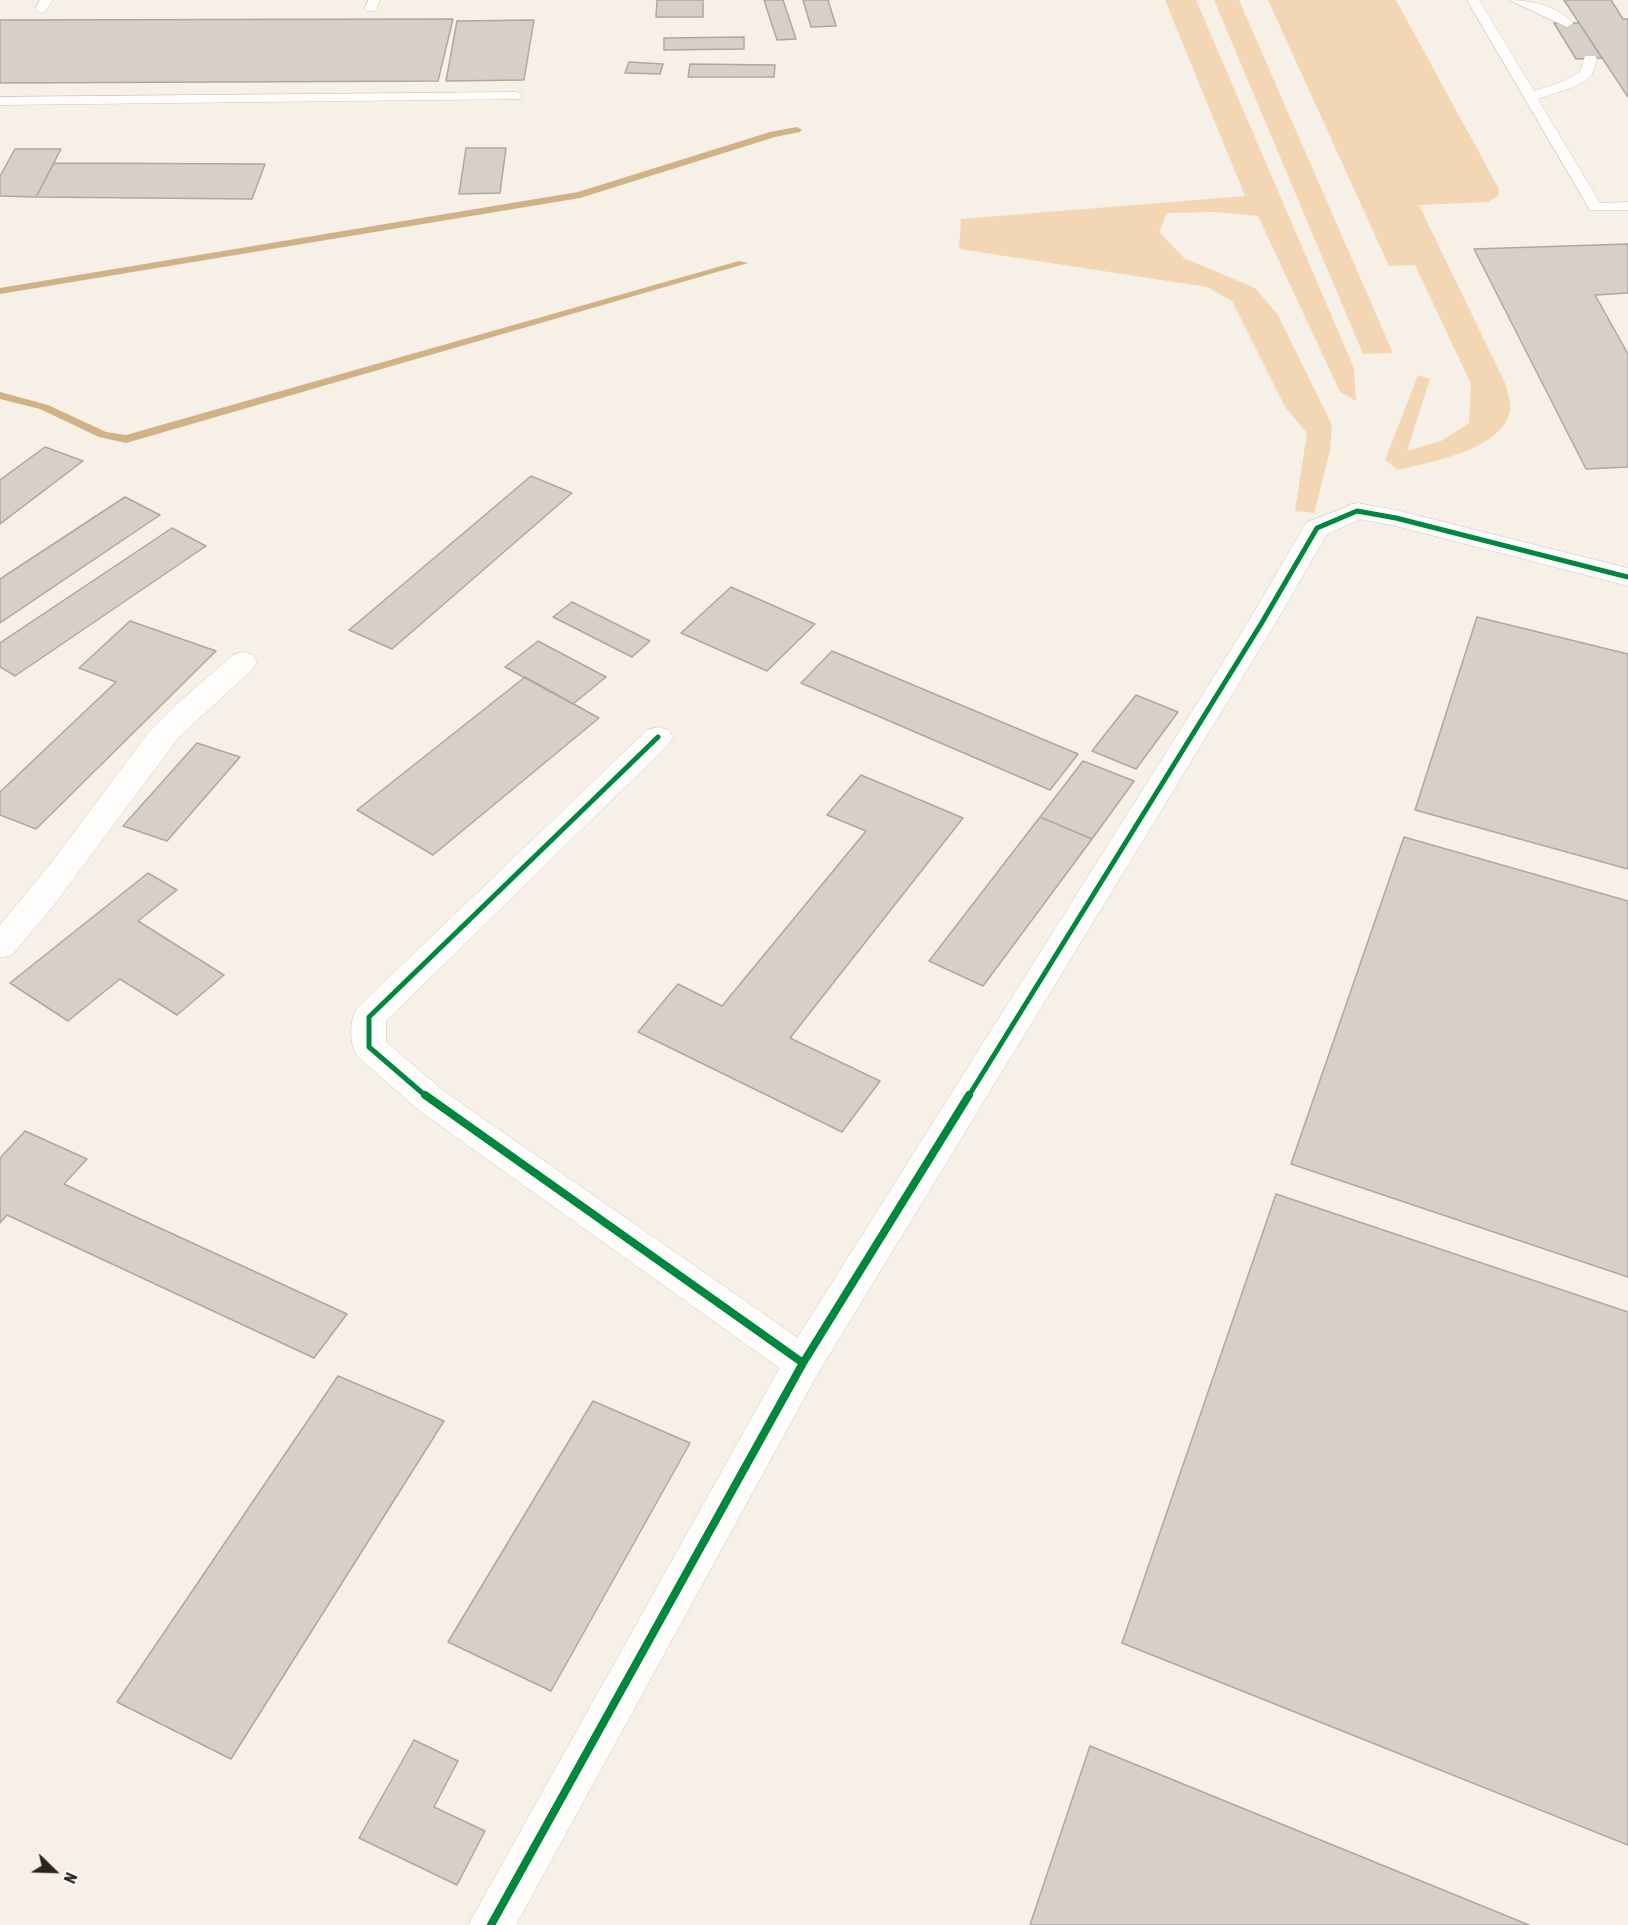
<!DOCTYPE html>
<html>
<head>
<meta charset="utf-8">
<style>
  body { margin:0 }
  #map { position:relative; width:1628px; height:1925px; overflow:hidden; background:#f7f0e7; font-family:"Asap Condensed",sans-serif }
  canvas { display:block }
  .north { position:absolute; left:24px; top:1841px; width:60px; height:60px; -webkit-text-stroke:4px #fff; paint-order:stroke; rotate:113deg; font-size:16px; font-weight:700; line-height:24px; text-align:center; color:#2a241d }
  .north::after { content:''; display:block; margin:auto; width:21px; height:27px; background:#2a241d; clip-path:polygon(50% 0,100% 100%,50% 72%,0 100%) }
</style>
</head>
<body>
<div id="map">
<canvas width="1628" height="1925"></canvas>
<div class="north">N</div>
</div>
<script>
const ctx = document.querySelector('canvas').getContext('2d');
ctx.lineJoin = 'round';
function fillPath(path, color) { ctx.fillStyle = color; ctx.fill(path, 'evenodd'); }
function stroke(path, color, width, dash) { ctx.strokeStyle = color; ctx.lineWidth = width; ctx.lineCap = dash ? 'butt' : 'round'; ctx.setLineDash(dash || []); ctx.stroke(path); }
const green = new Path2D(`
  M1165,0H1196L1354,368L1356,401L1340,392L1258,216L1217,212L1167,213L1159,232L1184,258L1255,288L1278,315L1332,425L1330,451L1314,513L1295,511L1307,433L1285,407L1232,301L1207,287L959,249L961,219L1245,196Z
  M1214,0H1239L1393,353L1363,354Z
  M1268,0H1396L1499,189L1498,196L1488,202L1419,205L1505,383C1507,391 1512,403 1510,411C1502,450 1430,462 1398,470L1385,460L1418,375L1430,379L1407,451L1441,441L1469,423L1471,384L1415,265L1389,266Z`);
const stream = new Path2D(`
  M797,127L802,130L800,132L775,137L580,198L0,294V288L578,192L770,132Z
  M739,261L748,263L126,443L99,437L40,409L0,399V392L48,405L106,432L126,435Z`);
const building = new Path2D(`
  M657,0H703V17H656Z
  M764,0H783L796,39L777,40Z
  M803,0H828L836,26L811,27Z
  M1564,0H1611L1623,19H1628V97Z
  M453,19L438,81L0,83V20Z
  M534,20L524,80L446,81L457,21Z
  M1554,23H1579L1602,58L1576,59Z
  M744,37V49L664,50V38Z
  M629,62L663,64L660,74L625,73Z
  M690,64L775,65L774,77H688Z
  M466,148H506L500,193L459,194Z
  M15,149H61L36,197L0,196V176Z
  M54,163L265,164L252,199L36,197Z
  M1628,244V293L1595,295L1628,354V467L1586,469L1474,249Z
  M45,447L83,461L0,524V480Z
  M531,476L572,493L392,649L349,630Z
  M125,497L160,515L0,623V579Z
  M172,528L206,546L15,676L0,667V643Z
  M731,587L815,624L767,671L681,633Z
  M572,602L650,641L632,657L553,617Z
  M1477,617L1628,654V869L1415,810Z
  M130,621L216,651L36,829L0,815V792L116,682L79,668Z
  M538,641L606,677L573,704L505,667Z
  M832,651L1078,754L1050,790L801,683Z
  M525,677L599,718L433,855L357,810Z
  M1136,695L1178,712L1136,769L1092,751Z
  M197,743L240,757L167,841L123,826Z
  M1083,761L1134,781L1092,839L1040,817Z
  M861,775L963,818L790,1038L880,1081L842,1132L638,1032L678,984L722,1006L866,831L827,815Z
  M1040,817L1092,839L983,986L929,961Z
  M1404,837L1628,901V1277L1291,1164Z
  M148,873L177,890L138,921L224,975L177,1015L120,979L68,1021L10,983Z
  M25,1131L87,1159L64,1184L347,1314L314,1358L7,1215L0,1223V1158Z
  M1276,1194L1628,1312V1845L1122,1643Z
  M338,1376L444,1421L231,1759L117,1702Z
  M593,1401L690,1443L551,1691L448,1642Z
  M414,1740L458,1761L434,1807L485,1831L457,1885L359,1838Z
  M1090,1746L1529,1925H1030Z`);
const service = new Path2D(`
  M40,0H52L45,12L41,13L35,9Z
  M368,0H380L375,11H367L365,8Z
  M1467,0H1479L1534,91L1564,81L1580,72L1585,56H1595L1597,59L1591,77L1574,87L1538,99L1600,203L1628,202V210H1590Z
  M1509,0C1531,0 1558,6 1573,23L1567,27Z
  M516,92L521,93V99L0,105V97Z`);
const minor = new Path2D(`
  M1357,503L1396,510L1628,568V586L1396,526L1348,517L1344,511L1348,505Z
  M243,652L253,655L257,662L253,669L179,737L54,905L12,955L0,958V925L51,863L148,733L179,702L233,655Z
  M658,727L669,730L673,737L669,744L386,1021V1042L445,1092L817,1351L822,1363L817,1375L803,1380L789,1375L421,1112L357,1056C349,1042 349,1022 357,1008L647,730Z`);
const tertiary = new Path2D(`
  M1357,503L1366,505L1370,511L1366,517L1327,534L1275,624L817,1375L516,1925H468L789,1351L1247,624L1303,528L1307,522Z`);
const cyclewayFar1 = new Path2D(`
  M427,1097L369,1047V1017L658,737
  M968,1097L1261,624L1317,528L1357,511L1396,518L1628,577`);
const cycleway = new Path2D(`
  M425,1095L803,1363
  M491,1925L803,1363L969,1095`);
fillPath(green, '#f3d7b4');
fillPath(stream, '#d1b186');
fillPath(building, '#d6d0c8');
stroke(building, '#aea8a0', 1.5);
stroke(service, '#ccc6be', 1);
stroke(minor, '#ccc6be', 1);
stroke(tertiary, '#ccc6be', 1);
fillPath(service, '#fefdfb');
fillPath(minor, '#fefdfb');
fillPath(tertiary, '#fefdfb');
stroke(cyclewayFar1, '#00873e', 5);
stroke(cycleway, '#00873e', 8);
</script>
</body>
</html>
